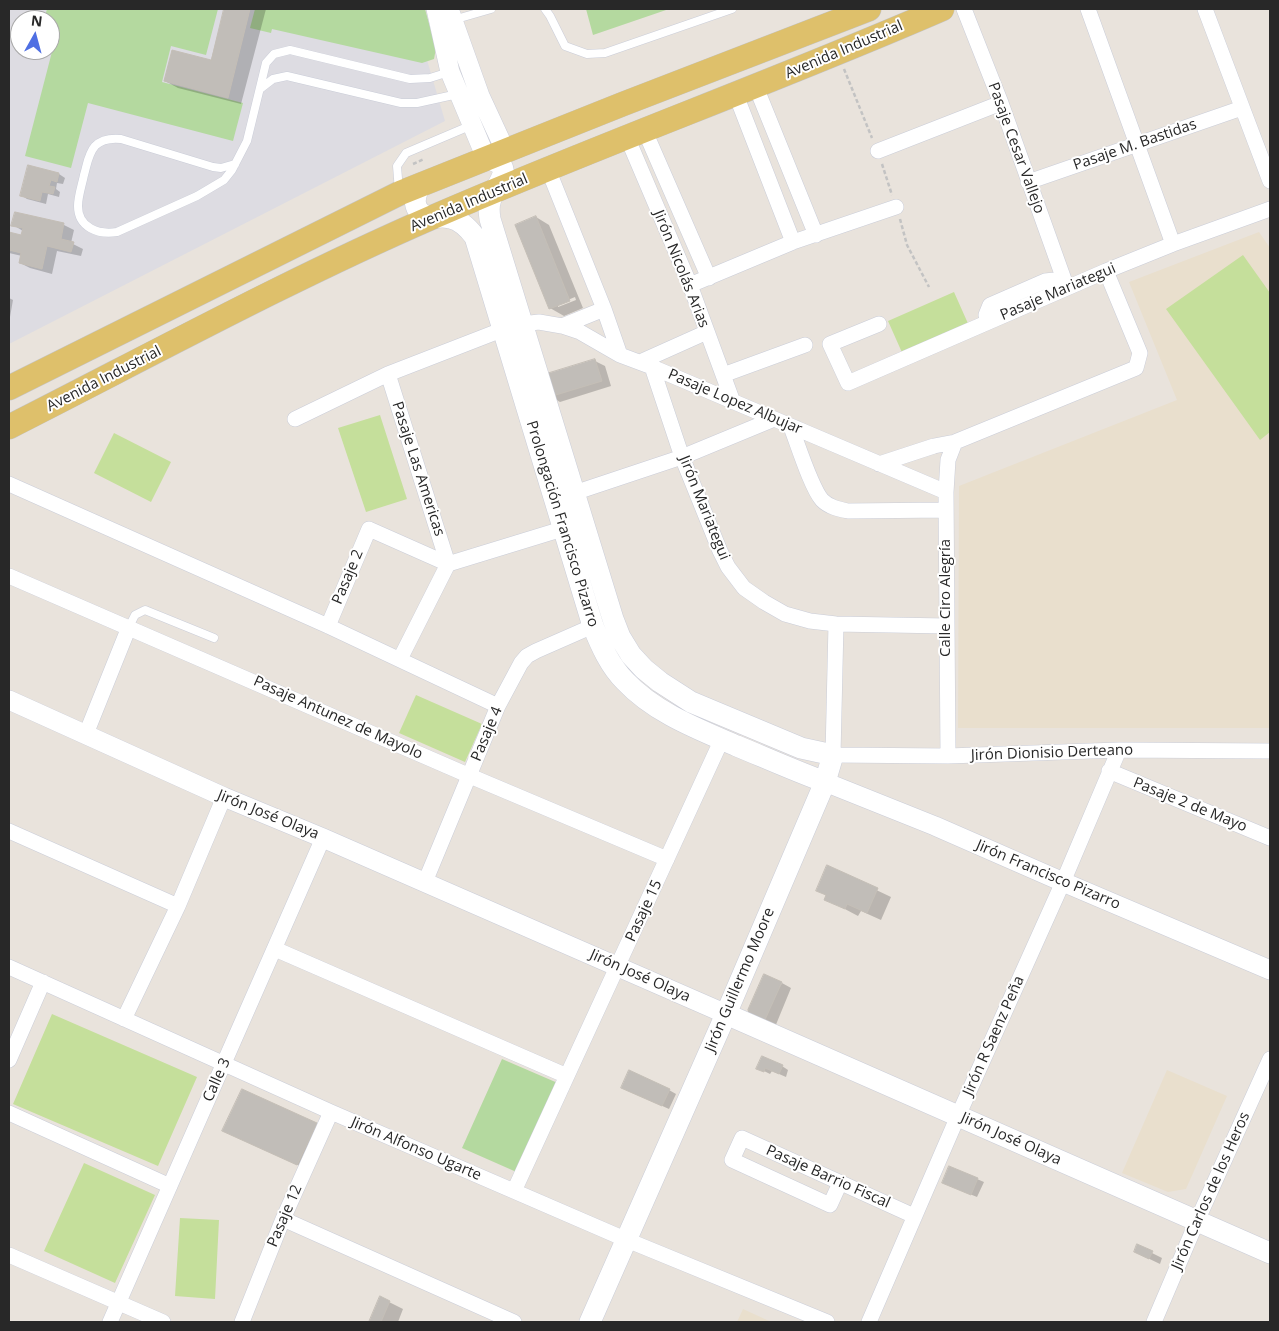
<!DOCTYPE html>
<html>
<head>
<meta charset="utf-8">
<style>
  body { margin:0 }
  #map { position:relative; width:1279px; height:1331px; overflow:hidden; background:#e9e3dc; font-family:"Open Sans",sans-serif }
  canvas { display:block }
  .frame { position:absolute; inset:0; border:10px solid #282828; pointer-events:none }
  .north { position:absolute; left:10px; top:10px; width:50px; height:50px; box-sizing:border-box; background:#fff; border:1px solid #a9a9a9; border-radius:50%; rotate:7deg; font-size:14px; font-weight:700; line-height:20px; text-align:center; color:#282828 }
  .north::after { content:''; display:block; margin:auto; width:18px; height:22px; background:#4f6fe3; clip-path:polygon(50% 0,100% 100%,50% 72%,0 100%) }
</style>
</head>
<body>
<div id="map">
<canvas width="1279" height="1331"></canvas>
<div class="frame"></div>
<div class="north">N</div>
</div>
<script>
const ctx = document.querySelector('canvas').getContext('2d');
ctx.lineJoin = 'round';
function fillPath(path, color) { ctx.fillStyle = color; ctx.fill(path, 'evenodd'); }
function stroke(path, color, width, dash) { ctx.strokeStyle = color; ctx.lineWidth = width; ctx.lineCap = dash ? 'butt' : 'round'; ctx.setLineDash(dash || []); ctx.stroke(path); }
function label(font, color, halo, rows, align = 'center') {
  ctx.font = font + ' "Open Sans",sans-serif'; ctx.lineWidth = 4; ctx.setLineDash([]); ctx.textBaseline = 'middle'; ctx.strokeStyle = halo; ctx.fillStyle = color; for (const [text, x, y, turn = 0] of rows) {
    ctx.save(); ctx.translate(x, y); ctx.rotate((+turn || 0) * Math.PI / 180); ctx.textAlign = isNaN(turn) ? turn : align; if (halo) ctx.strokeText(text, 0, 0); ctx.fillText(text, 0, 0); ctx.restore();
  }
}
const industrial = new Path2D(`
  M9,9H412L445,121L9,344ZM20,20H50V50H20Z`);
const education = new Path2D(`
  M1259,232L1270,248V728H958L959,486L1177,400L1129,282Z
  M1167,1070L1227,1096L1186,1189L1168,1192L1122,1173Z
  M743,1309L767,1320L773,1322H737Z`);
const green = new Path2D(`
  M47,9H218L206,55L171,46L162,82L243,103L233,141L88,103L71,168L25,156L54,44L50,43V20H44Z
  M255,9H425L436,48L434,59L422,63L272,29L271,33L250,28Z
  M586,9H669L593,35Z
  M502,1059L560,1084L521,1174L462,1148Z`);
const pitch = new Path2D(`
  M1243,255L1270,293V432L1260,440L1166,309Z
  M954,292L970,328L904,357L888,321Z
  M380,415L407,499L366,512L338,428Z
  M114,433L171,462L151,502L94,473Z
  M416,695L482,724L465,762L399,733Z
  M52,1014L197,1077L158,1166L13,1104Z
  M84,1163L155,1195L115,1283L44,1251Z
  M180,1218L219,1220L215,1299L175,1296Z`);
const shadow = new Path2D(`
  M225,9H266L241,104L178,88L165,81L212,61Z
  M59,174L65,178L63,184L57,183L56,189L60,192L59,197L48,194L46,204L27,199L21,195Z
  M536,217L549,225L583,308L564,316L550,308ZM575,297L576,300L558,307V304Z
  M13,225H64L74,230L71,243L83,249L81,256L57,251L52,274L30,268L20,263L22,256L9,253V233L22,236L23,231Z
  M9,298L13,300L10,317L9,316Z
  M595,361L605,366L611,386L560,402L550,396Z
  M828,867L891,897L881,920L861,911L858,916L826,899L828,896L818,890Z
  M782,983L791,988L775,1027L761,1021Z
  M782,1066L788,1070L786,1077L772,1071L770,1074L758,1068Z
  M669,1090L676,1094L669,1109L629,1091Z
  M316,1124L322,1128L304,1168L230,1134Z
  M977,1179L984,1182L977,1197L950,1186Z
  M1138,1246L1162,1258L1160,1264L1135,1252Z
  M381,1298L403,1309L398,1322H371Z`);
const building = new Path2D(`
  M224,9H250L228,98L164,81L172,50L211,60Z
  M28,165L59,173L57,182L51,180L49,186L55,187L53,194L42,192L40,201L20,196Z
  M15,212L64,223L61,239L74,242L71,252L47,246L42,269L19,263L21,253L9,250V232L21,235L23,228L11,226Z
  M536,216L570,301L549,309L515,225Z
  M595,359L602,381L549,397L543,375Z
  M827,865L878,888L867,913L847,904L845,909L824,900L826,895L816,891Z
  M764,974L782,982L764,1022L750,1016L748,1010Z
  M762,1056L783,1065L779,1074L765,1068L764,1072L756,1069Z
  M629,1070L670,1089L662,1106L621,1088Z
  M242,1089L317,1123L297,1165L222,1131Z
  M949,1166L978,1178L971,1195L942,1183Z
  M1137,1244L1153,1251L1149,1259L1134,1252Z
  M380,1296L390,1301L381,1322H369Z`);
const path = new Path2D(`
  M844,69L872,138
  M413,164L424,159
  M882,164L892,195
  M900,219L907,245L929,287`);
const service = new Path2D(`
  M545,9L550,16L565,46L587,54L605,53L732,9
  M453,20L491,9
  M260,89L273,79L287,76L401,103H417L458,94
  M235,164L221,168L213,167L121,139C111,138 102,139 95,146C88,154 87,165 84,175C82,185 78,196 78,206C78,228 99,235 117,232L197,196L224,180L232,170L247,141L266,63L274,54L290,50L410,79L430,78L449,72
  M399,191L397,166L406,153L472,125
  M129,627L135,615L145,610L214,638`);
const minor = new Path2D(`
  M964,9L1001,103L1067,288
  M1088,9L1173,244
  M1205,9L1270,181
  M756,87L816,235
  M736,95L793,242
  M644,129L709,278
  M627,137L690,285L733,402
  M878,151L1001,103
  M548,169L604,309L620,355
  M1028,182L1242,108
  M690,285L793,242L896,207
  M988,322L986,315L990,305L1045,281L1064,279
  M522,324L539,322L562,326L580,332L620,355L652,367L946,492
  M879,324L830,344L848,383L1106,271L1173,244L1270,209
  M562,326L604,309
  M640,362L707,332
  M652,367L682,457L720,551L728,567L744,588L764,602L785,614L810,621L836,624L946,626
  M388,374L448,564
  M723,375L805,345
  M295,419L388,374L504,329
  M791,427C798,445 811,487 822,500C829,507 838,509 848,511L946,510
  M879,464L934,446L955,442L1136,368L1140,353L1106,271
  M9,484L328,626L498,706
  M574,493L682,457L774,419
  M9,576L470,776L667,859
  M836,624L833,755L948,756L1119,750L1270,751
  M328,626L369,529L448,564
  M400,659L448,564L572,526
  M86,734L129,627
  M948,756L946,492L948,460L955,442
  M1109,771L1270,838
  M9,831L178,906
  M425,882L498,706L521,663L527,656L536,651L593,626
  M275,949L567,1076
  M9,967L331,1112L627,1240L827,1322
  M124,1019L178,906L224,797
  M9,1060L43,982
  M9,1113L170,1186
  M840,1183L830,1205L732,1160L742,1138L914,1216
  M514,1191L722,739
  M283,1219L514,1322
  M9,1255L163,1322
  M110,1322L323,838
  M242,1322L283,1219L331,1112
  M869,1322L958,1116L1063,882L1119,750
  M1154,1322L1197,1221L1270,1059`);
const tertiary = new Path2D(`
  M436,9L450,72L486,158
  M449,9L480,96L505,150
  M9,700L224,797L323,838L726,1014
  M825,782L935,826L1063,882L1270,970`);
const secondary = new Path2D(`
  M486,158C517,166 498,181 491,199C488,206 489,212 490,219L613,619L620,637L631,655L644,669L660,682L691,702L801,748L833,755L825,782L726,1014L590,1322
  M424,183C412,194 411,213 430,217C437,218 444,216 450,218C461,220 469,229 475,237L593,626C601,646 610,666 625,681C655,713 698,729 737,746C766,758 795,771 825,782
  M726,1014L1270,1253`);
const primary = new Path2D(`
  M9,388L400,193L623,104L869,9
  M9,427C149,356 288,280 433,217C601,144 774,82 942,9`);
const streetNames = [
  ["Avenida Industrial",844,50,-23],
  ["Pasaje M. Bastidas",1135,145,-19],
  ["Pasaje Cesar Vallejo",1016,148,70],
  ["Avenida Industrial",469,203,-23],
  ["Jirón Nicolás Arias",681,269,68],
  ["Pasaje Mariategui",1058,292,-23],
  ["Avenida Industrial",104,379,-27],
  ["Pasaje Lopez Albujar",735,402,23],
  ["Pasaje Las Americas",418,469,72],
  ["Jirón Mariategui",704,508,68],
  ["Prolongación Francisco Pizarro",562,524,73],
  ["Pasaje 2",348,577,-67],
  ["Calle Ciro Alegría",946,598,-90],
  ["Pasaje Antunez de Mayolo",338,718,24],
  ["Pasaje 4",487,734,-67],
  ["Jirón Dionisio Derteano",1052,753,-2],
  ["Pasaje 2 de Mayo",1190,805,22],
  ["Jirón José Olaya",268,815,22],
  ["Jirón Francisco Pizarro",1048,875,23],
  ["Pasaje 15",644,911,-65],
  ["Jirón José Olaya",640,976,24],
  ["Jirón Guillermo Moore",740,980,-67],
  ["Jirón R Saenz Peña",994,1036,-66],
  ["Calle 3",217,1080,-66],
  ["Jirón José Olaya",1011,1139,24],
  ["Jirón Alfonso Ugarte",416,1149,23],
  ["Pasaje Barrio Fiscal",828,1177,24],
  ["Jirón Carlos de los Heros",1211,1191,-66],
  ["Pasaje 12",285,1216,-67]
];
fillPath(industrial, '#dddce2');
fillPath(education, '#e9dfcd');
fillPath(green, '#b4d99f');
fillPath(pitch, '#c5df9b');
fillPath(shadow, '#0003');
fillPath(building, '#c1bdb8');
stroke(building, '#c4beb6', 1);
stroke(service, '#cacdd8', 9);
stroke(minor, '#cacdd8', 16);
stroke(tertiary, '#cacdd8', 20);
stroke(secondary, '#cacdd8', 22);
stroke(primary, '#c3c3c3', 25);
stroke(path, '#c3c3c3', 2.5, [4, 2.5]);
stroke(service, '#fff', 8);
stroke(minor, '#fff', 15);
stroke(tertiary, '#fff', 19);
stroke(secondary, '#fff', 21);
stroke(primary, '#dec06b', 24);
label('15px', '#282828', '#fff', streetNames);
</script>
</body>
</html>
